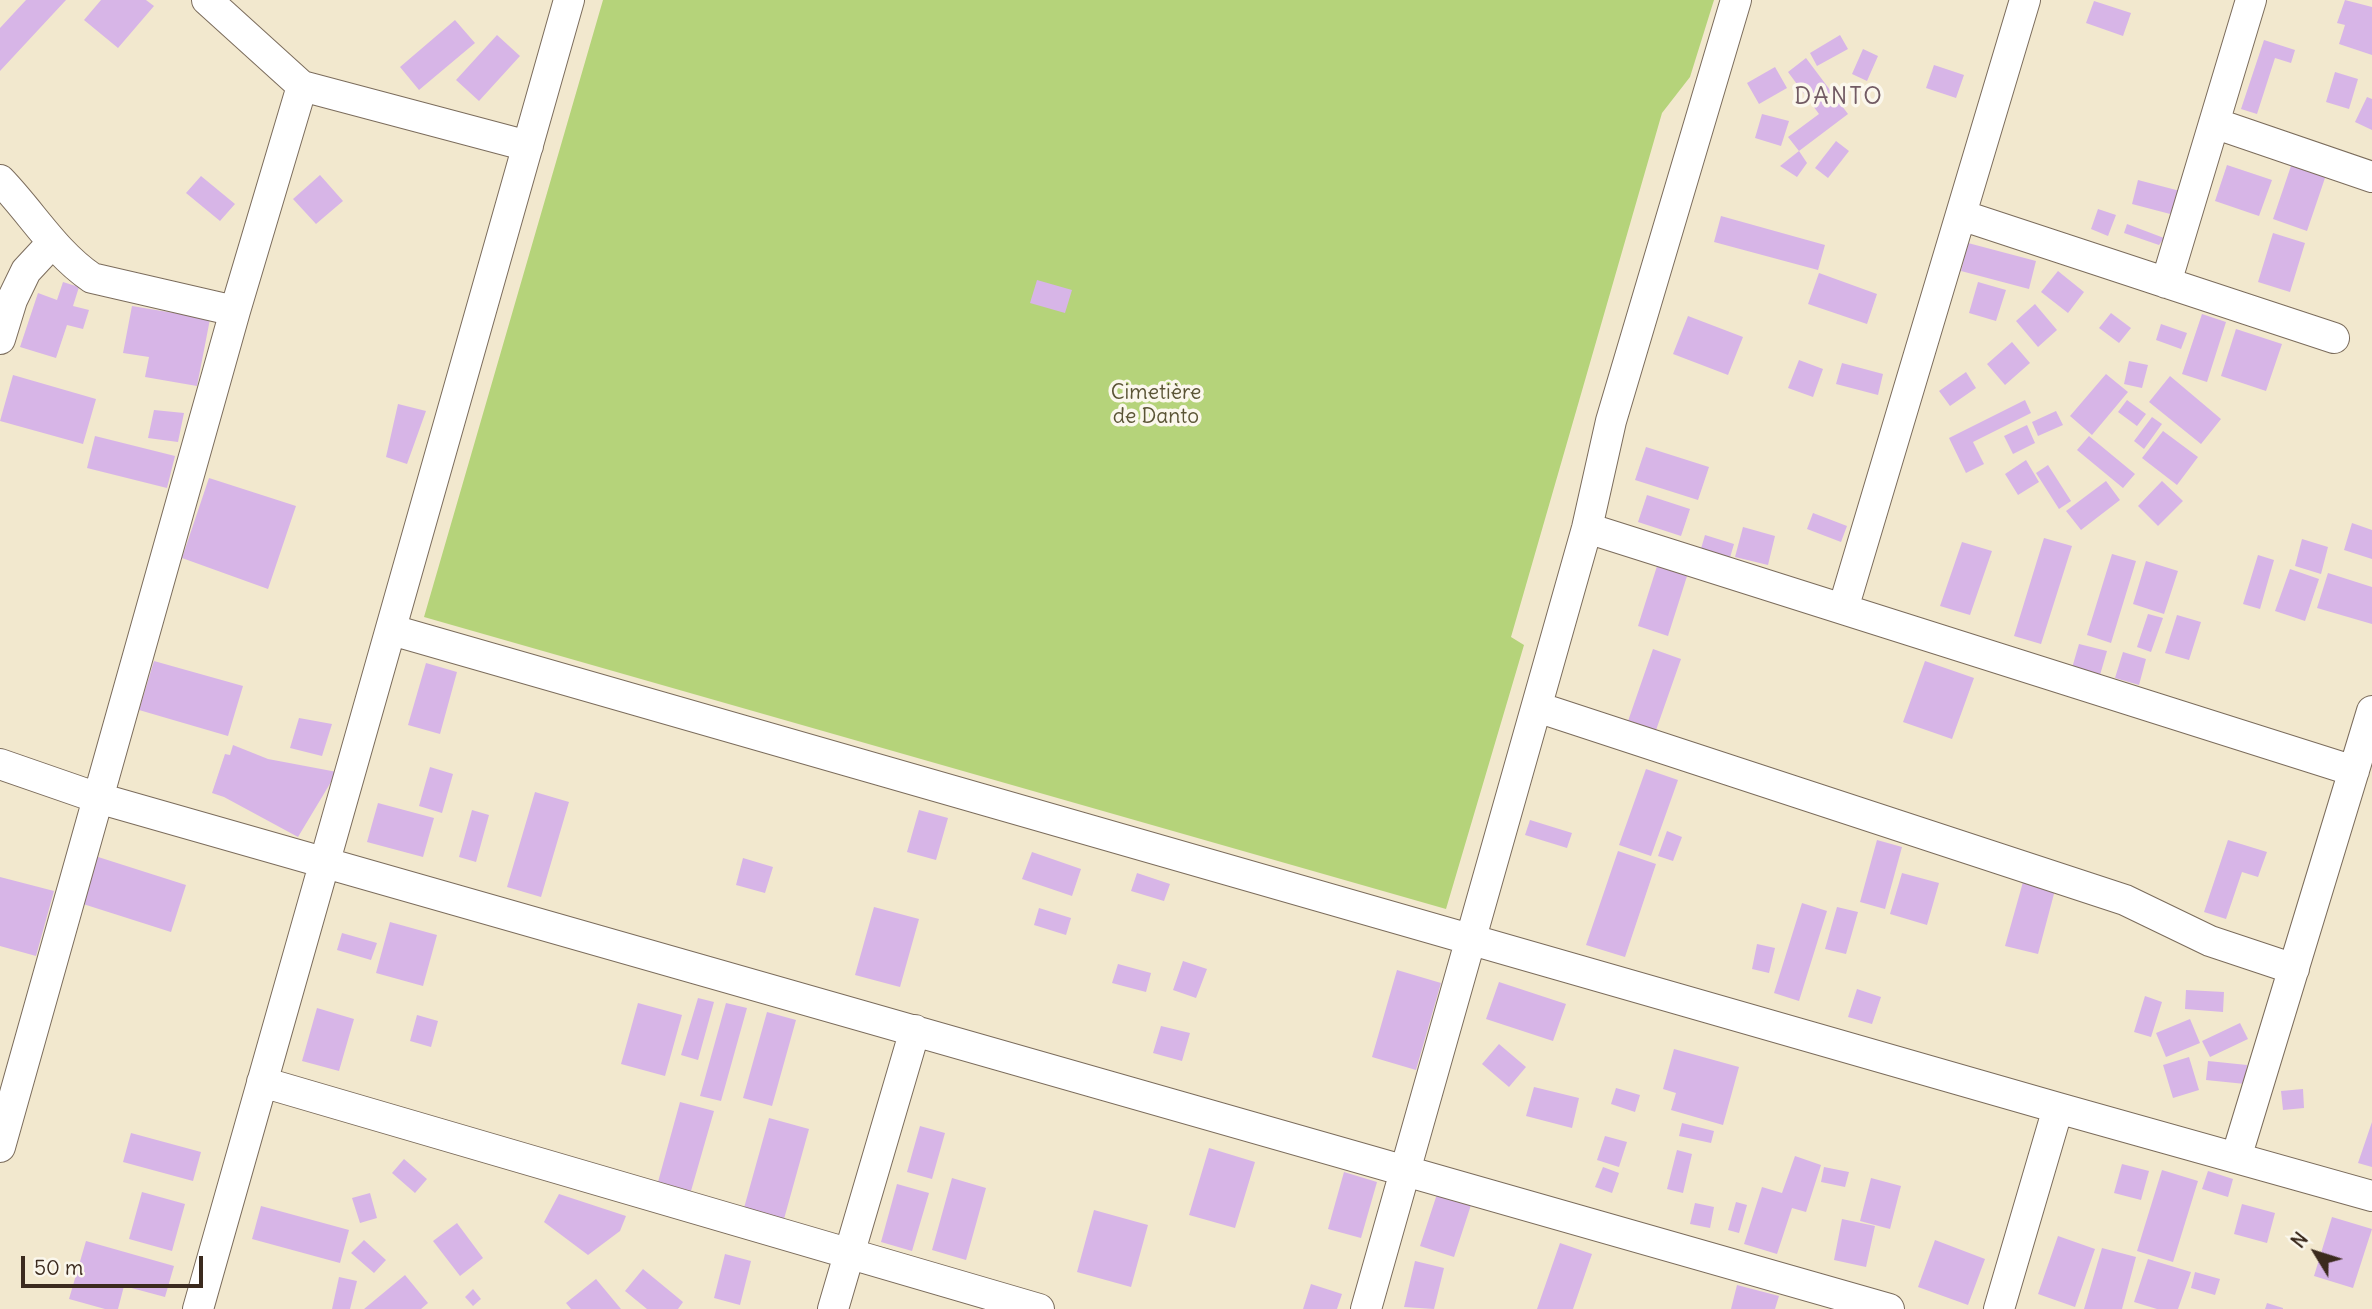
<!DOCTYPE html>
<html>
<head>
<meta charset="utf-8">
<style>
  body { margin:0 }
  #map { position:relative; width:2372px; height:1309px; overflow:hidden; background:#f2e8ce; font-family:Delius,sans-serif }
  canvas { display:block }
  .north { position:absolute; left:2281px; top:1218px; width:70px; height:70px; -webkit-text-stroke:5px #fbf7ec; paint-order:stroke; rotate:308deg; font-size:19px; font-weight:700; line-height:28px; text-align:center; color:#3b2a1e }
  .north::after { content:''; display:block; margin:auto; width:24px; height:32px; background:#3b2a1e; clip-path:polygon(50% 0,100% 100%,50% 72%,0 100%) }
  .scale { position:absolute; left:21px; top:1256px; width:182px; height:32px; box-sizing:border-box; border:4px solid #3b2a1e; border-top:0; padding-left:9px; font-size:21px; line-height:24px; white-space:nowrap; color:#3b2a1e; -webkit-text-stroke:5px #fbf7ec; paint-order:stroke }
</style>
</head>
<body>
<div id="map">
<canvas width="2372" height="1309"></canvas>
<div class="north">N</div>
<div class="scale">50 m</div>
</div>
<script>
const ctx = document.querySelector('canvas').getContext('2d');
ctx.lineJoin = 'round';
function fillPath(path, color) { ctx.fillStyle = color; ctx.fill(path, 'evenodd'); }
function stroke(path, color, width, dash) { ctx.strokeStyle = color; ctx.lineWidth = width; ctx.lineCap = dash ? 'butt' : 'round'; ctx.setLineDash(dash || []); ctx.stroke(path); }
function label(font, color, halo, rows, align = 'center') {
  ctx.font = font + ' Delius,sans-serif'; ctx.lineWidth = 7; ctx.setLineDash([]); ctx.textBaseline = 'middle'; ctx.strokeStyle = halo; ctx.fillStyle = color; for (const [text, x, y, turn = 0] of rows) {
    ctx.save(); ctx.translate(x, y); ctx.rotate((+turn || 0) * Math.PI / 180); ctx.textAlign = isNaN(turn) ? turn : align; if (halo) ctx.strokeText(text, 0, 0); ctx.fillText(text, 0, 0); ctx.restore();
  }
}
const green = new Path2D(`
  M603,0H1714L1690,77L1662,113L1511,637L1524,645L1446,909L424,617Z`);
const building = new Path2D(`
  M26,0H66L0,71V28Z
  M101,0H146L154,6L118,48L84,20Z
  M2345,0L2372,7V55L2339,44L2345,25L2337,23Z
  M2094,1L2131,13L2123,36L2086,23Z
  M455,20L475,43L419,90L400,67Z
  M497,35L520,56L479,101L456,80Z
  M1840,35L1848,49L1817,66L1810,53Z
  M2264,40L2295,50L2291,63L2275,58L2257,114L2241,109Z
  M1863,49L1878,56L1867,81L1852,74Z
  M1806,58L1848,114L1799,151L1807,163L1797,177L1780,166L1799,151L1788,137L1819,114L1788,72Z
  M1934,65L1964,75L1956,98L1926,88Z
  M1775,67L1787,88L1759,104L1747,83Z
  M2335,72L2358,79L2349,109L2326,102Z
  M2367,97L2372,99V130L2355,122Z
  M1762,114L1789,121L1781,146L1755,138Z
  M1836,141L1849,151L1828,178L1815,168Z
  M2292,163L2326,175L2307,231L2273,219Z
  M2227,165L2272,180L2259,216L2215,201Z
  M320,175L343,201L316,224L293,199Z
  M201,176L235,204L220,221L186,193Z
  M2138,180L2180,191L2174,215L2132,204Z
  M2098,209L2116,215L2108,236L2091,229Z
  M1721,216L1825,245L1818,270L1714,242Z
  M2127,224L2164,238L2159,245L2124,233Z
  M2273,233L2305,243L2290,292L2258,282Z
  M1968,243L2036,261L2029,289L1961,271Z
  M2058,271L2084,292L2068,313L2041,292Z
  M1819,273L1877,294L1867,324L1808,304Z
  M1037,280L1072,290L1065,313L1030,303Z
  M63,282L79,287L73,306L89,310L83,329L67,325L56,358L20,347L38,293L57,300Z
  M1978,282L2006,290L1996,321L1969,313Z
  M2035,304L2057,330L2038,347L2016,321Z
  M132,306L210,319L197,386L145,377L149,357L123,353Z
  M2111,313L2131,328L2119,343L2099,328Z
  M2202,314L2226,322L2207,382L2182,374Z
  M1688,316L1743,337L1728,375L1673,354Z
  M2161,324L2187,333L2181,349L2156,340Z
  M2236,329L2282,344L2266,391L2221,376Z
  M2012,342L2030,363L2005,385L1987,364Z
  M1799,360L1823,369L1813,397L1788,388Z
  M2129,361L2148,365L2142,388L2124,384Z
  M1842,363L1883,374L1878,395L1836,384Z
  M1966,372L1976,388L1950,406L1939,391Z
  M2106,374L2128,392L2092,435L2070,416Z
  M13,375L96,399L83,444L0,421Z
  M2170,376L2221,419L2201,444L2149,402Z
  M2025,400L2031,413L1973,442L1984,464L1966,473L1949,438Z
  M2127,400L2146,414L2137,426L2118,412Z
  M398,404L426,411L407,464L386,457Z
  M154,410L184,413L178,442L148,438Z
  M2056,411L2063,425L2038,436L2032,422Z
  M2152,417L2162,424L2144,449L2134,441Z
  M2027,425L2035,443L2013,454L2004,436Z
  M2163,431L2198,457L2177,485L2142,458Z
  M95,436L175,456L167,488L87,468Z
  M2089,436L2135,474L2123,488L2077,450Z
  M1646,447L1709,467L1698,500L1635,480Z
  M2026,460L2039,482L2018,495L2005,474Z
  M2048,465L2071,501L2059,509L2036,473Z
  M209,478L296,506L268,589L182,558Z
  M2106,481L2120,500L2081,530L2066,511Z
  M2162,481L2183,501L2158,526L2138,506Z
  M1647,495L1690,509L1681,536L1638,522Z
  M1813,513L1847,526L1841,542L1807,529Z
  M2352,523L2372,530V559L2344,550Z
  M1743,527L1775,536L1768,565L1735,557Z
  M1705,535L1734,544L1729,561L1700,552Z
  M2044,538L2072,546L2041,644L2014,636Z
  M2302,539L2328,547L2321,574L2295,566Z
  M1962,542L1992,551L1970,615L1940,606Z
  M2112,554L2136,561L2111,643L2087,635Z
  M2258,555L2274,560L2260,609L2243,604Z
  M2146,561L2178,571L2164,614L2133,604Z
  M1658,563L1688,573L1668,636L1638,626Z
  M2290,569L2319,579L2305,621L2275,611Z
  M2328,573L2372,587V624L2317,608Z
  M2148,614L2163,618L2151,652L2137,647Z
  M2177,615L2201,622L2189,660L2165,653Z
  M2079,644L2107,651L2100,675L2072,668Z
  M1653,649L1681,659L1655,733L1627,724Z
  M2123,652L2146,659L2139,685L2115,678Z
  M154,661L243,686L228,736L139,710Z
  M1925,661L1974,678L1952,739L1903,722Z
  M426,663L457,672L440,734L408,725Z
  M299,718L332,724L322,756L290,748Z
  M233,745L268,759L337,772L298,837L224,797L212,793L225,754L230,755Z
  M430,767L453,774L442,813L419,806Z
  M1646,769L1678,780L1651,856L1619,845Z
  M535,792L569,802L541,897L507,887Z
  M378,803L434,818L423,857L367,842Z
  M472,810L489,815L476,862L459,857Z
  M919,810L948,818L936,860L907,852Z
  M1530,820L1572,833L1567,848L1525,835Z
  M1667,831L1682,837L1673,861L1658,856Z
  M1877,840L1902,847L1885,909L1860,902Z
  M2228,840L2267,852L2258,877L2242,872L2226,919L2204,912Z
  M1618,851L1656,864L1625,957L1586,945Z
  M1032,852L1081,869L1072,896L1022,879Z
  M95,856L186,885L171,932L80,903Z
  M743,858L773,867L765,893L736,885Z
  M1137,873L1170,884L1164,901L1131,891Z
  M1902,873L1939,883L1927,925L1890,914Z
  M0,877L54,891L36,956L0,946Z
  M2023,882L2055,890L2038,954L2005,946Z
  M1802,903L1827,911L1799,1001L1774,993Z
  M874,907L919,919L900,987L855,975Z
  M1837,907L1858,912L1846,954L1825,949Z
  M1039,908L1071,918L1066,935L1034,925Z
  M390,922L437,935L423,986L376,973Z
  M342,933L377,943L371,960L337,950Z
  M1757,944L1775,948L1769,973L1752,969Z
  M1183,961L1207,969L1196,998L1173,990Z
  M1118,964L1151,973L1146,992L1112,983Z
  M1397,970L1441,983L1416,1070L1372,1057Z
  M1499,982L1566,1004L1553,1041L1486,1019Z
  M1857,989L1881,997L1872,1024L1848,1017Z
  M2186,990L2224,992L2223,1012L2185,1009Z
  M2145,996L2162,1002L2151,1037L2134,1032Z
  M698,998L714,1002L698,1060L681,1055Z
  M638,1003L682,1015L665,1076L621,1064Z
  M726,1003L747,1008L721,1101L700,1096Z
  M317,1008L354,1019L339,1071L302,1061Z
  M767,1012L796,1020L772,1106L743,1098Z
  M417,1015L438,1021L431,1047L410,1041Z
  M2190,1019L2200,1043L2166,1057L2156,1033Z
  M2240,1023L2248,1039L2210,1057L2202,1041Z
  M1161,1026L1190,1033L1182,1061L1153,1053Z
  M1499,1044L1526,1067L1509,1087L1482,1064Z
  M1674,1049L1739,1067L1723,1125L1671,1110L1676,1093L1663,1089Z
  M2189,1057L2199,1090L2173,1098L2163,1065Z
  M2208,1061L2247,1065L2245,1084L2206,1080Z
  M1534,1087L1579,1098L1572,1128L1526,1116Z
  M1616,1088L1640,1095L1635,1112L1611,1104Z
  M2303,1089L2304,1108L2283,1110L2281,1091Z
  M680,1102L714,1111L691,1191L658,1182Z
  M769,1118L809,1129L784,1219L744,1208Z
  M2372,1122V1167L2358,1163Z
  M1682,1123L1714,1131L1711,1143L1679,1136Z
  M920,1126L945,1133L932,1179L907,1172Z
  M131,1133L201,1152L193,1181L123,1162Z
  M1605,1136L1627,1142L1619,1167L1597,1160Z
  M1209,1148L1255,1162L1235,1228L1189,1215Z
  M1677,1150L1692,1154L1683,1193L1667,1189Z
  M1795,1156L1821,1165L1806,1212L1792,1208L1777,1254L1744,1244L1762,1187L1782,1193Z
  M404,1159L427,1179L415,1193L392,1173Z
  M2122,1164L2149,1171L2141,1200L2114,1193Z
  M1603,1167L1619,1173L1612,1193L1595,1187Z
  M1824,1167L1849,1172L1845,1187L1821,1182Z
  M2162,1170L2198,1181L2173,1262L2137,1251Z
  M2208,1171L2233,1179L2228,1197L2202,1189Z
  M1344,1172L1377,1182L1361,1238L1328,1229Z
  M952,1178L986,1188L966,1260L932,1250Z
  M1871,1178L1901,1186L1890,1229L1860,1221Z
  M897,1184L929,1193L912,1251L881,1242Z
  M142,1192L185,1204L172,1251L129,1239Z
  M370,1193L377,1218L360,1223L352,1198Z
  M559,1194L626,1216L620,1231L588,1255L544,1222Z
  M1437,1194L1471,1205L1454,1257L1420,1246Z
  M1736,1202L1747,1205L1739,1233L1728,1230Z
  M1695,1203L1714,1207L1710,1228L1690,1224Z
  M2242,1204L2275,1213L2267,1243L2234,1234Z
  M261,1206L349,1230L340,1263L252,1239Z
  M1094,1210L1148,1225L1131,1287L1077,1272Z
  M2332,1217L2372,1229L2353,1288L2314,1276Z
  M1842,1219L1875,1226L1866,1267L1834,1260Z
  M457,1223L483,1258L460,1276L433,1241Z
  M2058,1236L2095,1249L2075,1307L2038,1294Z
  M364,1240L386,1260L374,1273L351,1253Z
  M1935,1240L1985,1259L1968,1305L1918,1287Z
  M86,1241L174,1266L165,1297L124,1286L118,1309H105L69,1299Z
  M1560,1243L1592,1254L1573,1309H1537Z
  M2102,1248L2136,1257L2122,1309H2084Z
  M725,1254L751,1261L740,1305L714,1298Z
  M2148,1259L2191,1272L2178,1309H2157L2134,1302Z
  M1415,1261L1444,1268L1434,1309L1404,1307Z
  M643,1269L683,1302L678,1309H647L625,1291Z
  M2195,1272L2220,1279L2215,1295L2191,1288Z
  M405,1275L428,1303L421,1309H364Z
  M339,1277L357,1281L350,1309H332Z
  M596,1279L621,1309H571L566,1303Z
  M1311,1284L1342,1294L1337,1309H1303Z
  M1737,1285L1779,1296L1775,1309H1731Z
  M473,1289L481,1299L473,1306L465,1297Z
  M2267,1303L2283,1308V1309H2265Z`);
const minor = new Path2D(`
  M207,0L302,86L528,146
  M2214,123L2372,177
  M0,180C32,213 54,252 92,278L235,311
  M1961,215L2334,338
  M2166,283L2251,0
  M0,339L12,300L26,271L52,243
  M1587,528L2354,771
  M1843,609L2025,0
  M392,630L2058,1108L2372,1196
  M1537,707L2125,900L2210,941L2294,969
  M0,764L98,798L1889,1309
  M262,1082L1039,1309
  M0,1147L235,311L302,86
  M2236,1158L2372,711
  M198,1309L569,0
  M833,1309L915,1030
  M1366,1309L1587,528L1611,421L1736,0
  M1999,1309L2058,1108`);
const parkNames = [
  ["Cimetière",1156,393],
  ["de Danto",1156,417]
];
const quarterNames = [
  ["DANTO",1839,97]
];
fillPath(green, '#b5d37a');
fillPath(building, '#d7b5e7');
stroke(minor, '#7b6c5c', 32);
stroke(minor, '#fff', 30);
label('21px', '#5a5435', '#fbf7ec', parkNames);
ctx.letterSpacing = '2px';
label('24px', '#725b64', '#fbf7ec', quarterNames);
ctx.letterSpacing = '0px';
</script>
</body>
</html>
